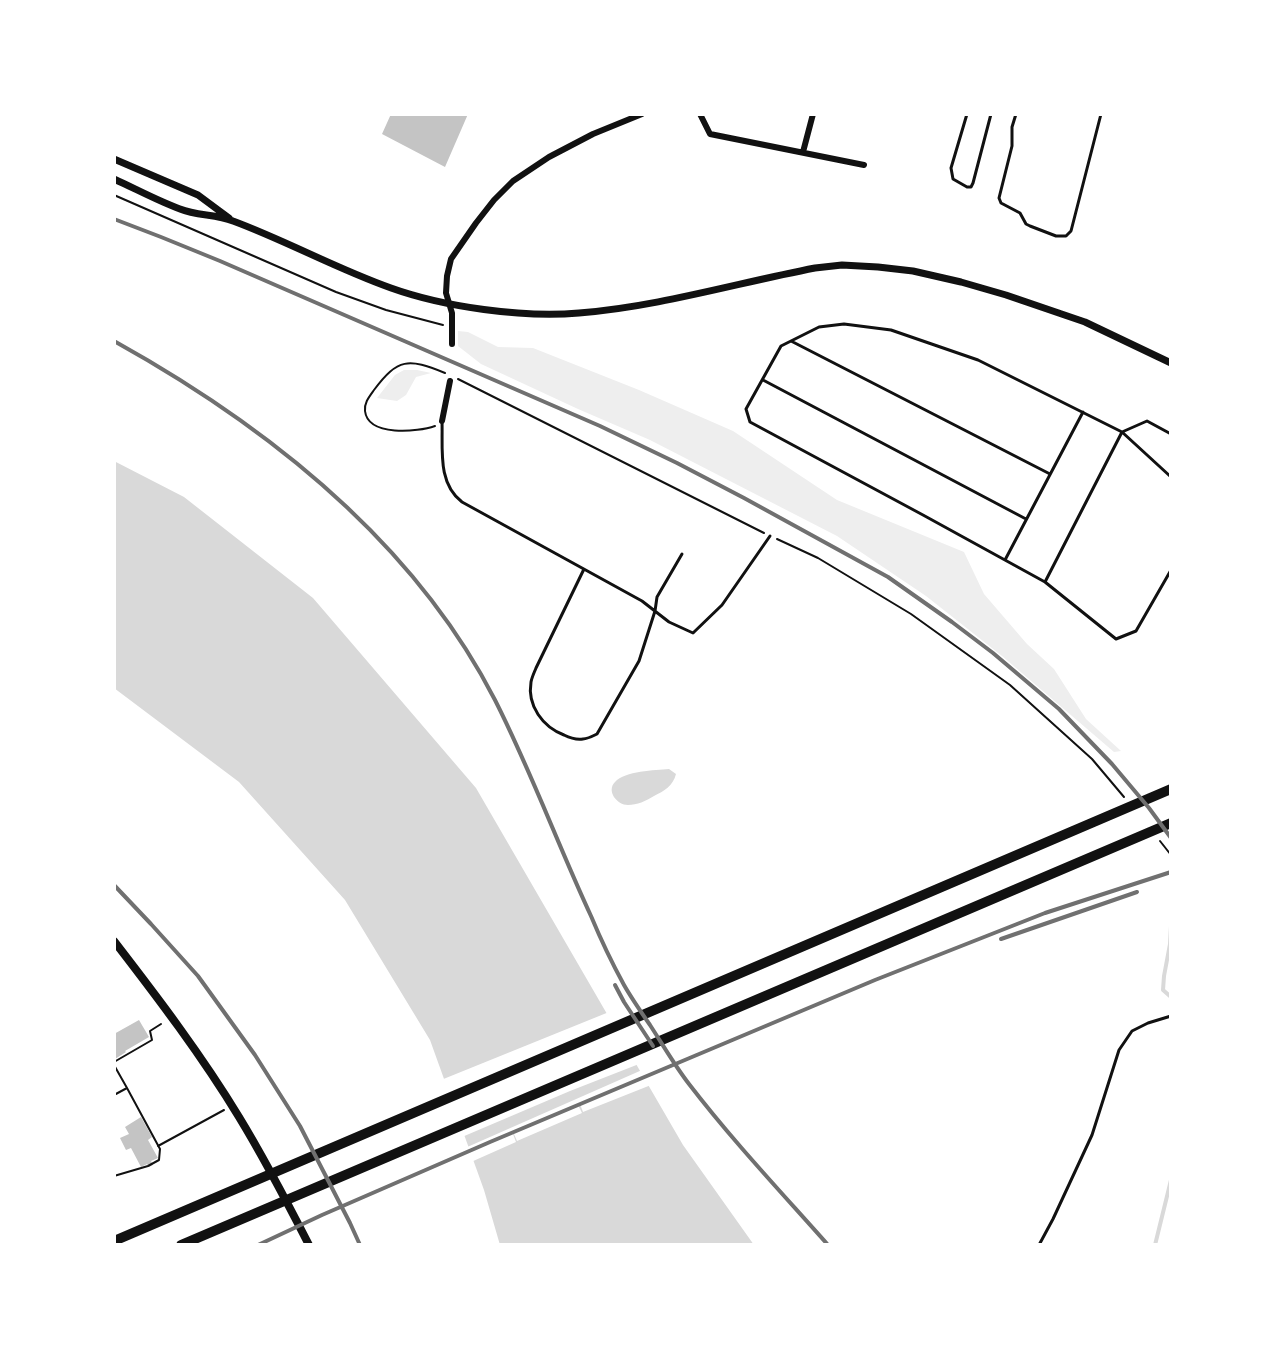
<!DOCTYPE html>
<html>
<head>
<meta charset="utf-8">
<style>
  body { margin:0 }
  #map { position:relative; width:1285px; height:1359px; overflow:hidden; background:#fff; font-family:Barlow,sans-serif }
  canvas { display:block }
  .frame { position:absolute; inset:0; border:116px solid #fff; pointer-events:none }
</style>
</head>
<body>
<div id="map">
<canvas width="1285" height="1359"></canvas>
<div class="frame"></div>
</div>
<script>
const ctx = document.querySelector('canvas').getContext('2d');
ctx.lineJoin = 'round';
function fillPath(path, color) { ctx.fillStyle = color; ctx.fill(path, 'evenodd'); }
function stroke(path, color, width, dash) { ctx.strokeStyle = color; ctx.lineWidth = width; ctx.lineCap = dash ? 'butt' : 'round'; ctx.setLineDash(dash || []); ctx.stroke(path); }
const green = new Path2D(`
  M458,331L468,332L498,347L533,348L639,390L733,431L837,500L964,552L984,594L1027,644L1054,669L1086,719L1121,751L1114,752L1002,656L926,596L837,536L650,440L578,409L481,364L458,346Z
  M404,370H417L431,373L416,377L406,395L397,401L377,398L395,375Z`);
const water = new Path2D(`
  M114,461L184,497L313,598L476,788L683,1145L754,1245H500L484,1190L430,1040L345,900L239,782L114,688Z
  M669,769L676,774C673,786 664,791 654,796C646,801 637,805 628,805C617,805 606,791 615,782C625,771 655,770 669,769Z`);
const pier = new Path2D(`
  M609,1012L639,1064L570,1091L462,1137L441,1080Z
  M642,1070L651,1085L583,1112L580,1104L578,1105L582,1113L517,1141L514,1134H513L516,1142L471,1162L465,1148Z`);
const stream = new Path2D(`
  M1171,926L1170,944L1164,976L1163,990L1171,997
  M1155,1245L1171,1180`);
const building = new Path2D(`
  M391,114H468L445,167L382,134Z
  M139,1020L149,1037L125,1051L126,1052L115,1059L114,1034Z
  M141,1117L152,1137L148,1140L158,1158L151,1161L153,1165L149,1167L147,1164L141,1167L131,1148L126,1150L120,1138L129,1134L125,1127Z`);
const path = new Path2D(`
  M114,195L336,292L386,310L443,325
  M458,379L764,533
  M435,426C418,432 368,437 365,411C364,403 369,397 374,390C398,358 408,358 445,373
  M777,539L818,558L911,614L1010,685L1092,759L1124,797
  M1160,841L1171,855
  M114,1062L152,1040L150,1031L161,1024
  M114,1065L127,1088L114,1095
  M158,1146L224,1110
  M114,1176L148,1166L159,1160L160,1149L127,1088`);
const service = new Path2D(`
  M967,114L951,168L953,179L967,187H971L973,183L991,114
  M1016,114L1012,127V146L999,198L1001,203L1020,213L1026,224L1030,226L1056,236H1066L1071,231L1101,114
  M791,341L1050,474
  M763,380L1026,519
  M442,421C443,448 437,483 462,502L642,601L669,622L693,633L722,605L770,536
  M1171,477L1122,432L978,360L891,330L844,324L819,327L781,346L746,409L750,422L923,515L1045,582L1116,639L1136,631L1171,570
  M1005,560L1083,412
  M584,569L536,668C534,673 532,677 531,682C527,706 543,727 564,735C570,738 577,740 583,739C587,739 593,736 597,734L639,661L655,611L657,597L682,554
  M1045,582L1122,432L1147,421L1171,434
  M1039,1245L1053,1219L1092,1135L1119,1050L1132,1031L1148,1023L1171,1016`);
const minor = new Path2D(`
  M700,114L710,134L864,165
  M803,152L813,114
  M452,344V313L446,293L447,276L451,259L476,223L494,200L513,181L549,157L593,134L642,114
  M442,421L450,381`);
const tertiary = new Path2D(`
  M114,159L198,195L229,218
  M114,179C136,189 158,201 180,209C197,216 216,214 233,221C287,241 337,269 391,288C444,307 523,318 579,313C657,307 737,283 815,268L842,265L878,267L913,271L961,282L1006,295L1085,322L1171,363`);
const secondary = new Path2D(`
  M114,941C158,998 202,1056 239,1117C264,1158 287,1202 309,1245`);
const motorway = new Path2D(`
  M114,1241L1171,789
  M181,1245L1171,823`);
const rail = new Path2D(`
  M114,219L161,237L220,261L600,426L677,463L744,498L888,577L952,622L993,653L1059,709L1112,764L1149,808L1171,838
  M114,341C267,426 414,542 495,700C531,771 558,845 591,916C601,940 612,963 624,985C632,999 641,1012 650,1025C663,1045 675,1066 689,1084C732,1140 781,1192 828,1245
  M114,885L151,924L198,976L255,1055L300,1126L350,1223L360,1245
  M1001,939L1137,892
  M615,985L624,1002L653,1046
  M258,1245L322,1215L490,1142L875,980L1045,913L1171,872`);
fillPath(green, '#eee');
fillPath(water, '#d9d9d9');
fillPath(pier, '#fff');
stroke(stream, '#d9d9d9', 4);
fillPath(building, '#c4c4c4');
stroke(path, '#111', 2);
stroke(service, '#111', 3);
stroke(minor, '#111', 6);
stroke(tertiary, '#111', 7);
stroke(secondary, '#111', 8);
stroke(motorway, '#111', 10);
stroke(rail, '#707070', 4);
</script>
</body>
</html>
